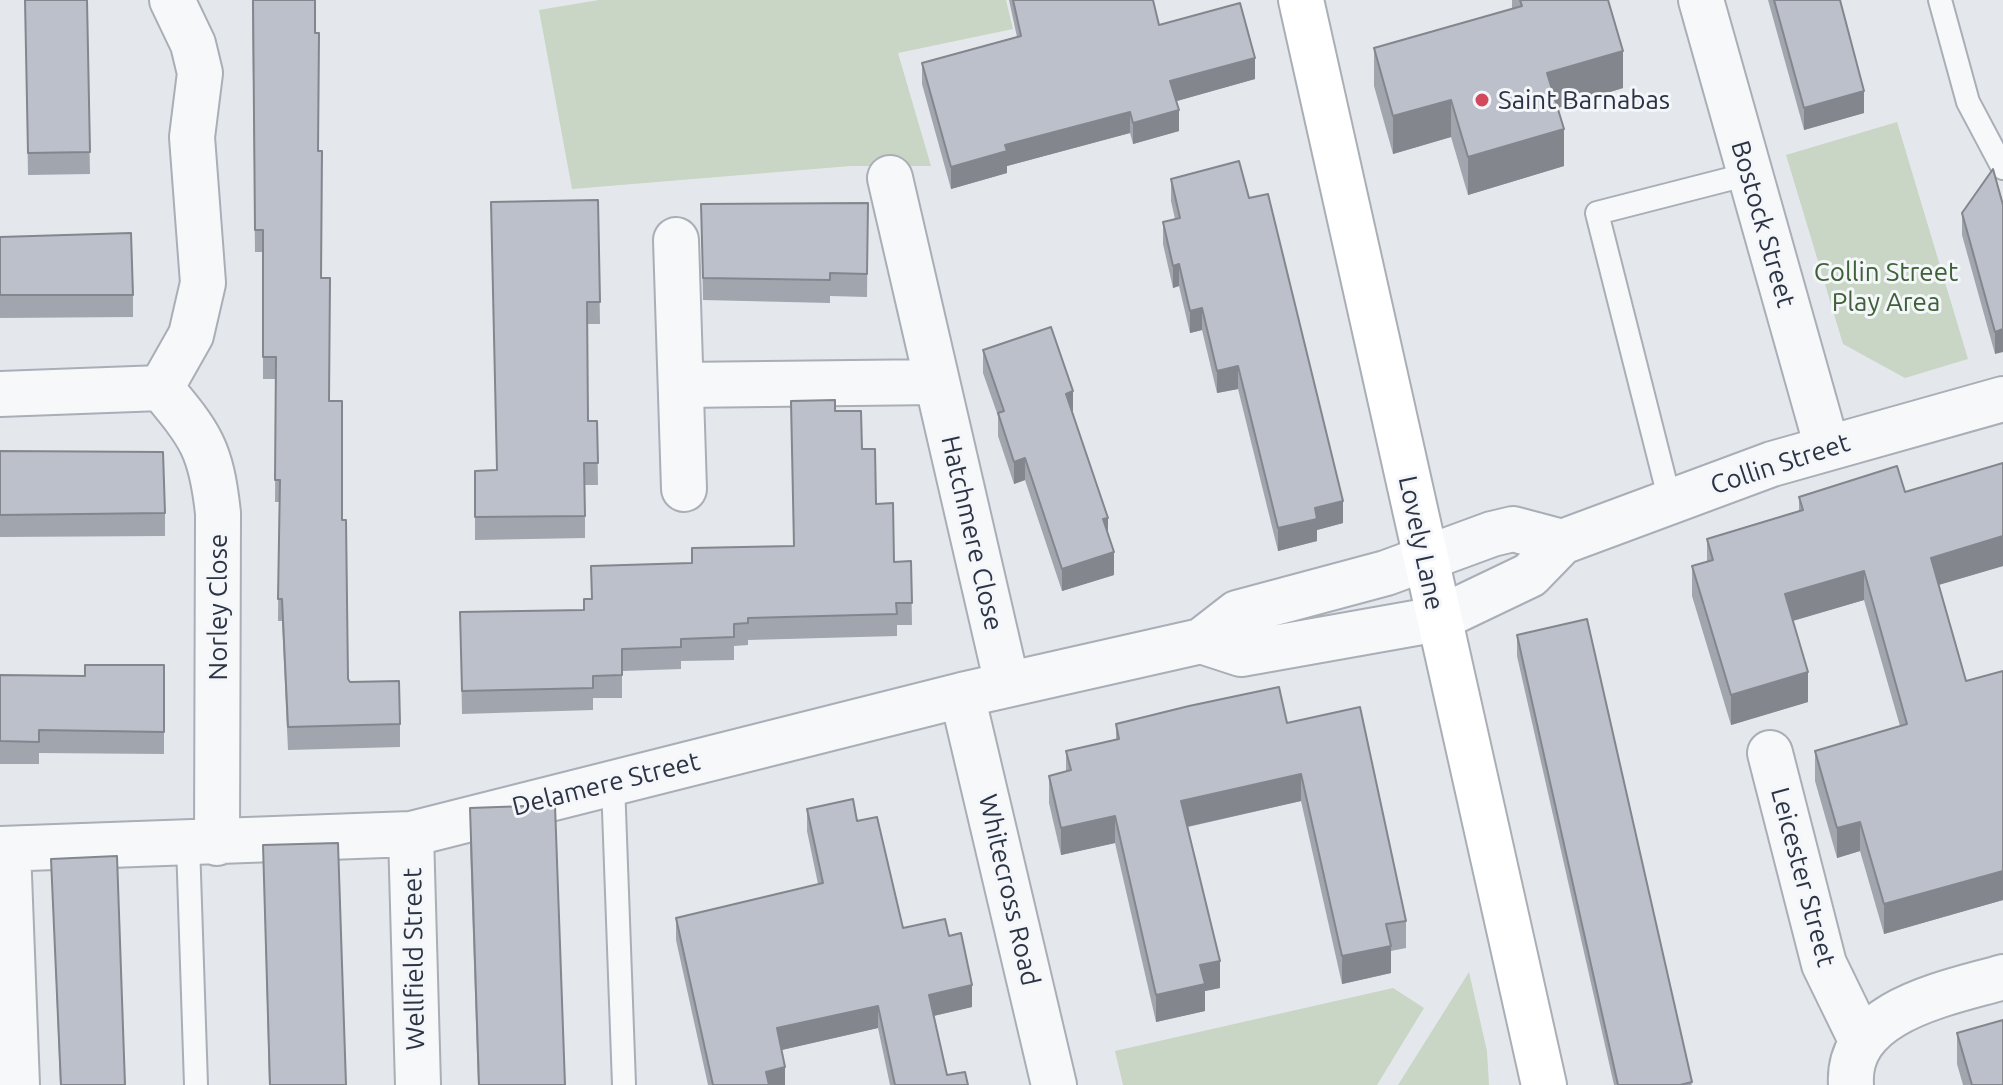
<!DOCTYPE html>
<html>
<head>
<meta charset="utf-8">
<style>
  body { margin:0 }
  canvas { display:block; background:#e4e7ec }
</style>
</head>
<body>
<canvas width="2003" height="1085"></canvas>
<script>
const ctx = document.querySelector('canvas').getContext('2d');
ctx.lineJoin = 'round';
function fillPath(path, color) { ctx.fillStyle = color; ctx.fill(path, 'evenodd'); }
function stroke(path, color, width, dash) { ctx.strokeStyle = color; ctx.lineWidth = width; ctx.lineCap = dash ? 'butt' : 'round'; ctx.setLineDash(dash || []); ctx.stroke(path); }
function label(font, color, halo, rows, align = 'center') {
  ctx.font = font + ' Ubuntu,sans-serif'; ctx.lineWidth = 6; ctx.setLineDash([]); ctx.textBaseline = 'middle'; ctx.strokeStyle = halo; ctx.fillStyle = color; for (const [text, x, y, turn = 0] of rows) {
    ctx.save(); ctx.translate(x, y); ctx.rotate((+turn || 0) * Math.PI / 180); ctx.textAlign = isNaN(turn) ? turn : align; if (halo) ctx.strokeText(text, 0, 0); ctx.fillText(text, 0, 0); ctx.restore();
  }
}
const green = new Path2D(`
  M599,0H1006L1013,29L898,53L931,166H851L572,189L539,10Z
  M1897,122L1968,359L1905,378L1843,344L1786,155Z
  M1469,972L1487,1051L1489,1085H1398Z
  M1393,988L1424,1008L1377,1085H1123L1115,1051Z`);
const lane = new Path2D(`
  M1940,0L1968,102L2003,168
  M1670,501L1597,213L1749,174
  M613,783L624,1085
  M188,844L196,1085`);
const street = new Path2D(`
  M172,0L193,44L200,73L192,137L203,283L191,335L161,388C201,436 211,449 218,513L217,843
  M1701,0L1827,447
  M890,178L1007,684
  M676,240L684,489
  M681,385L937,382
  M0,394L161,388
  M1201,641L1241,654L1438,619L1530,575L1562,542L1772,464L2003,399
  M962,695L1054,1085
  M1770,753L1824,964L1862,1042
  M411,834L418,1085
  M0,849L411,834L962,695L1201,641L1237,613L1386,573L1492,534L1513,529L1562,542
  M8,849L17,1085
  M1851,1085C1846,1010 1949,993 2003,977`);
const secondary = new Path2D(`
  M1301,0L1544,1085`);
const wall = new Path2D(`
  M25,0H87L90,174L28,175Z
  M252,0L318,151L321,278L329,401L342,520L348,679L350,682L400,724V747L288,750L282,621H278L279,502H275L276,379H263V252H255Z
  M1009,0H1153L1159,25L1255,79L1176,101L1179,131L1133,144L1130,133L1007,166V173L951,189L922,84V63L1017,37Z
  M1512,0H1608L1623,88L1558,108L1564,166L1468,195L1451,137L1393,154L1374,86V48L1512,9Z
  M1768,0H1840L1864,113L1804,130Z
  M1171,179L1249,198L1343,523L1317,530V541L1278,551L1238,389L1217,393L1202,330L1190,333L1179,286L1173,288L1163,244V222L1175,219L1171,201Z
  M598,200L600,324H587L588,421H597L598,485H585V538L475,540V471L496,470Z
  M868,203L867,297L830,296V303L703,300L701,204Z
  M2003,205L1995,354L1962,235V213Z
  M0,237L133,295V317L0,318Z
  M983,350L1073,413L1108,534L1114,575L1062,591L1025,480L1014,484L998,436V416L983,373Z
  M835,411L862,449L876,504L894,562L911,561L912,625H897V636L748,640V645L734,646V660L681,661V669L622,671V698H593V710L462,714L460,612L584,610L591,599V566L692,563L793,546Z
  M0,451L165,513V536L0,537Z
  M1905,492L2003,566L1939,585L1966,681L2003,671V900L1884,934L1860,851L1837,858L1815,781V751L1900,726L1864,600L1793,621L1808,702L1731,725L1692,596V566L1707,562V539L1799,511V497Z
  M1517,635L1692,1085H1614L1517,656Z
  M164,665V754L39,753V764H0V675L85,676Z
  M1287,723L1406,921V948L1391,951V973L1342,984L1301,801L1188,827L1220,988L1205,991V1011L1156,1022L1115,843L1061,855L1049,803V776L1066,772V751L1116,739V724Z
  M470,808L565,1085H478L470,845Z
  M807,809L857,821L903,928L949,936L972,1007L933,1016L947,1075L968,1085H890L878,1028L782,1050L785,1085H708L676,940V918L818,884L807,831Z
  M263,845L346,1085H269Z
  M51,859L125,1085H60Z
  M1957,1033L2003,1085H1963L1957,1064Z`);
const shadedWall = new Path2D(`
  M1623,51V88L1547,111V73Z
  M1255,58V79L1170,103V81Z
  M1864,91V113L1804,130V108Z
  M1451,100V137L1393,154V116Z
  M1179,110V131L1133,144V123Z
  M1130,112V133L1007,166V173L951,189V167L1005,145Z
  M1564,129V166L1468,195V157Z
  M1179,264V286L1173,288V266Z
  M1202,308V330L1190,333V311Z
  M2003,329V352L1995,354V332Z
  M1238,366V389L1217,393V371Z
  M1073,391V413L1066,394Z
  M1025,458V480L1014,484V462Z
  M1343,501V523L1317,530V541L1278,551V528L1315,508Z
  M1108,518V540L1103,519Z
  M2003,536V566L1931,587V558Z
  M1114,552V575L1062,591V569Z
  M1864,571V600L1785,623V594Z
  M1808,672V702L1731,725V695Z
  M1301,774V801L1181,828V801Z
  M1115,816V843L1061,855V828Z
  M1860,822V851L1837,858V828Z
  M2003,871V900L1884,934V904Z
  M1391,946V973L1342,984V956Z
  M1220,961V988L1205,991V1011L1156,1022V995L1200,965Z
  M972,985V1007L929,1017V995Z
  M878,1006V1028L777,1051V1028Z
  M785,1067V1085H766V1072Z`);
const building = new Path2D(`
  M25,0H87L90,152L28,153Z
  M253,0H315V33H319L318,151H322L321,278H330L329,401H342V520H346L348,679L350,682L399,681L400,724L288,727L282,599H278L280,480H275L276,357H263V230H255Z
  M1013,0H1153L1159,25L1240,3L1255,58L1170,81L1179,110L1133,123L1130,112L1005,145L1007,151L951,167L922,63L1021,36Z
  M1520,0H1608L1623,51L1547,73L1564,129L1468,157L1451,100L1393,116L1374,48L1522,6Z
  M1774,0H1840L1864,91L1804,108Z
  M1239,161L1249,198L1268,194L1343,501L1315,508L1317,519L1278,528L1238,366L1217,371L1202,308L1190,311L1179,264L1173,266L1163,222L1180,218L1171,179Z
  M1993,169L2003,205V329L1995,332L1962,213Z
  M598,200L600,302H587L588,421H597L598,463H584L585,516L475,517V471L497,470L491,202Z
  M868,203L867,274L830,273V280L703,278L701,204Z
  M131,233L133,295H0V237Z
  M1051,327L1073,391L1066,394L1108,518L1103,519L1114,552L1062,569L1025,458L1014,462L998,413L1004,411L983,350Z
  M835,400V411H861L862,449H875L876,504L893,503L894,562L911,561L912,603H896L897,614L748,618V623L734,624V637L681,639V647L622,649V675L593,676V688L462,691L460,612L584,610V599H592L591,566L692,563V548L794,546L791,401Z
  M0,451L163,452L165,513L0,515Z
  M2003,463V536L1931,558L1966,681L2003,671V871L1884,904L1860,822L1837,828L1815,751L1907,724L1864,571L1785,594L1808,672L1731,695L1692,566L1713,560L1707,539L1803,510L1799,497L1897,466L1905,492Z
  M1587,619L1692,1082L1680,1085H1618L1517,635Z
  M85,665H164V732L39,730V742L0,741V675L85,676Z
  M1279,687L1287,723L1360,707L1406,921L1386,924L1391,946L1342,956L1301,774L1181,801L1220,961L1200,965L1205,984L1156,995L1115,816L1061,828L1049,776L1071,770L1066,751L1119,739L1116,724L1189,706Z
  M853,799L857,821L877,817L903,928L945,919L949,936L961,933L972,985L929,995L947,1075L965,1072L968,1085H895L878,1006L777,1028L785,1067L766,1072L769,1085H713L676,918L823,883L807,809Z
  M555,805L565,1085H479L470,808Z
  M338,843L346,1085H270L263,845Z
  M117,856L125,1085H61L51,859Z
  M2003,1020V1085H1972L1957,1033Z`);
const markers = [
  [1482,100,8,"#d1495b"]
];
const poiNames = [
  ["Saint Barnabas",1498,100]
];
const streetNames = [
  ["Bostock Street",1763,224,74],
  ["Collin Street",1780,464,-18],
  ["Hatchmere Close",972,533,77],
  ["Lovely Lane",1421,543,78],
  ["Norley Close",218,607,-90],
  ["Delamere Street",606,784,-14],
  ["Leicester Street",1803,877,75],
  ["Whitecross Road",1009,890,77],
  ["Wellfield Street",414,959,-91]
];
const parkNames = [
  ["Collin Street",1886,272],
  ["Play Area",1886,302]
];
fillPath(green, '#c9d6c5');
stroke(lane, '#a9aeb7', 26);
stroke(street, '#a9aeb7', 48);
stroke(secondary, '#a9aeb7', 48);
stroke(lane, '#f7f8fa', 22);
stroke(street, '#f7f8fa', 44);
stroke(secondary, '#fff', 44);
fillPath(wall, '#a1a5ae');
fillPath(shadedWall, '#83868d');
fillPath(building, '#bbc0ca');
stroke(building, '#83868d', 2);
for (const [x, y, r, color] of markers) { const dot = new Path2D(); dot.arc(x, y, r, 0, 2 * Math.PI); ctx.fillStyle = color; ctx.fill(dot); stroke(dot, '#f4f6f9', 3); }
label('26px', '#2b3445', '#f4f6f9', poiNames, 'left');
label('26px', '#2b3445', '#f4f6f9', streetNames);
label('26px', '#3f6138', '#f4f6f9', parkNames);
</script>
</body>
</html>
